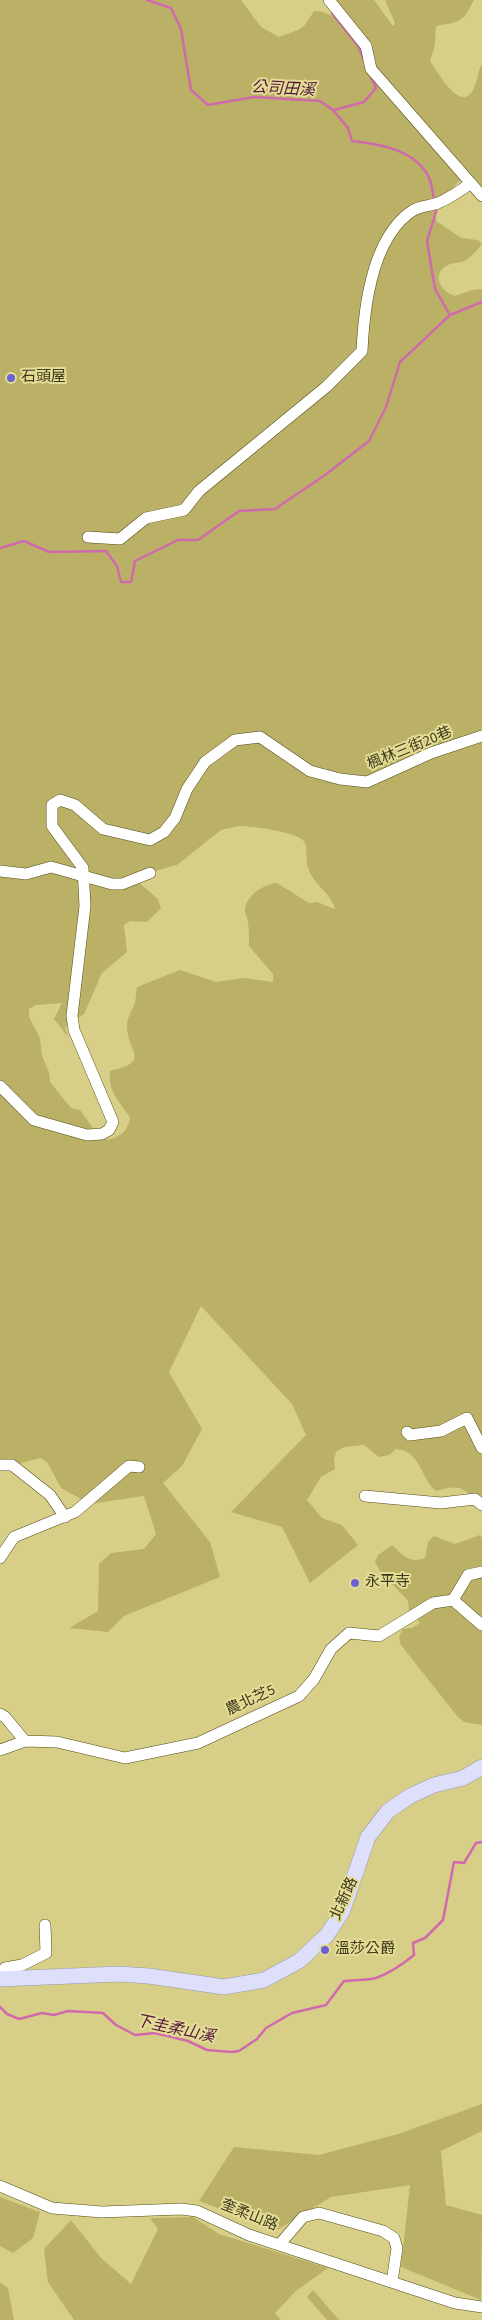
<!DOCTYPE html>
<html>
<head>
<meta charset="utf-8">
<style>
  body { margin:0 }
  canvas { display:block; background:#d7cf88 }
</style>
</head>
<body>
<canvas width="482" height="2320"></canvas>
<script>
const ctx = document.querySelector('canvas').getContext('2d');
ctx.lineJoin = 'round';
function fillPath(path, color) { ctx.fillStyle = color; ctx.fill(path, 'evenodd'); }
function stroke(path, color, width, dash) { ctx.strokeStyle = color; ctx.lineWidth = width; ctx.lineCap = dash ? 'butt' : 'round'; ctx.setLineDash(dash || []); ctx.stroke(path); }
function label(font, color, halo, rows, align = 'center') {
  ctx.font = font + ' "Source Sans 3","Noto Sans TC",sans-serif'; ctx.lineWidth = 4; ctx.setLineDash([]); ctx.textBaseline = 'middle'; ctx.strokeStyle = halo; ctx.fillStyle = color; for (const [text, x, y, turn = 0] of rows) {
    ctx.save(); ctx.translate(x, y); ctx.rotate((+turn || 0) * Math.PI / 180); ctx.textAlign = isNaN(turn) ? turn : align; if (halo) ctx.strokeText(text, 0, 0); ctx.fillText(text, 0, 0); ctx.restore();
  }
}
const green = new Path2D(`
  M0,0H241L261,27L279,37L298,30L305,25L314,11L323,12L339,19L334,0H374L393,26L395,23L385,0H474C468,10 466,20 452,23C447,25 442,24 436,26L435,45L430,61C436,69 460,114 473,90C478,81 477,72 482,64V187L469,173L456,184L435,215L437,222C445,226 451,231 458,236C466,241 476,237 482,243C478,250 473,255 466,260C460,264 454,262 448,265C430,274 441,292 455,296L472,290L482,289V1504C462,1489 463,1483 436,1491C420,1478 421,1451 396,1449L389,1455L379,1457L364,1445L344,1447L336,1452L334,1460L335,1469L321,1477L307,1500L322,1518L342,1525L358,1545L310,1583L282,1527L231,1512L306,1435L292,1404L201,1306L169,1372L202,1429L182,1466L163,1483L210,1542L220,1577L124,1616L108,1632L69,1628L98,1611L99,1564L111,1553L144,1549L156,1534L144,1496L90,1504L61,1488L47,1462L40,1458L0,1469ZM239,826C251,826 301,832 305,843C308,851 305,862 309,870C314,885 331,893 335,909L317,902L309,903L277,883C264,884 246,895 245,910C245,914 247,917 248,922C249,930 249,938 249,946L273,974V982L244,978L216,982L180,970L137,987C136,992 136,998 135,1003C132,1011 127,1017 127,1026C127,1053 153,1061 110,1071C107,1090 120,1103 130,1117C128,1131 121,1137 107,1140L93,1128L80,1110L71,1108L50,1082L49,1072L42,1056L40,1038L29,1017V1009L36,1005L62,1003L54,1019L68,1037L65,1027L84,1014L102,973L127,952L124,925L130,921L147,922L161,908L158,899L137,881L155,871L177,865L221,830Z
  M480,1535L482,1538V1725L464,1722L457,1716L401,1645L399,1637L403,1629L412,1628L420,1623L409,1610L408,1601L380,1571L375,1562L378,1555L392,1545C403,1555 409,1564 425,1558L428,1542L434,1536L455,1544Z
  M482,2104V2131L441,2151L446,2205L482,2215L481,2300L401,2267L410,2185L331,2197L277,2230L199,2201L234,2147L319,2155L398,2134Z
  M0,2197L40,2212L33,2238L13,2253L0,2246Z
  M193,2217L219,2234L328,2268L296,2291L275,2313L281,2320H74L48,2282L44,2249L71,2220L101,2258L131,2284L158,2229L150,2218Z
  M0,2282L8,2288L14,2320H0Z
  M313,2290L339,2320H327L307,2297Z`);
const stream = new Path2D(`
  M147,0L171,8L181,29L191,90L208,105L254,97L320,101L333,110L348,128L352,141C380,144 418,150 430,180C432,186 433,194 434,200
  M332,13L358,46L364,60
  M334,110L364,102L376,88L371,77
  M435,208L436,212L427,241L435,289L450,315L482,302
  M0,548L24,541L49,552L106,551L117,566L121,582H131L135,561L178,540H198L239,511L275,509L325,475L369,441L386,407L400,362L450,315
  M0,2007L7,2014L19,2019L42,2013L54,2015L68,2011L103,2013L116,2025L135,2035L155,2033L188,2041L207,2050L232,2052L239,2051L257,2039L266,2028L292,2013L326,2005L344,1981C352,1980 370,1980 376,1978C390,1973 403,1964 414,1955L413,1943L425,1938L443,1920L454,1862L464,1863L476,1843L482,1842`);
const minor = new Path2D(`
  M329,0L366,46L371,69L482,196
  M88,537L120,539L146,518L184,510L199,491L326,387L362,351C364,307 372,238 412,211C419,206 430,206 438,203C450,198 460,191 471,183
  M0,871L26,874L51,867L112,884H122L150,873
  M0,1086L34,1120L87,1135L102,1134L109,1130L113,1122L74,1030L72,1016L85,906L83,868L52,826V805L60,800L75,805L103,829L150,840L164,832L175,818L187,789L205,762L235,740L260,737L310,771L340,779L367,782L431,753L482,736
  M407,1432L410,1435L441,1431L467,1418L482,1448
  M0,1465H12L50,1495L65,1517
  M365,1496L441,1503L475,1499L482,1505
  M0,1558L14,1537L75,1512L129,1466L139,1467
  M453,1600L468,1575L482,1572
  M0,1714L5,1717L25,1741
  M0,1750L25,1741L57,1742L125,1758L198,1743L299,1696L314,1679L331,1649L349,1633L379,1636L433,1603L453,1600L482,1625
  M5,1978V1968L22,1965L46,1953L45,1925
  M0,2186L52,2208L102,2212L181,2209L197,2211L249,2235L455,2303L482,2307
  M280,2244L303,2217L319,2213L383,2231L394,2238L397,2248L392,2282`);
const major = new Path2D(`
  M0,1979L119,1974L149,1976L224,1987L264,1980L299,1961L327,1935L342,1912L368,1837L388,1811L410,1796L434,1785L463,1778L482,1767`);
const markers = [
  [11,378,5,"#6a61db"],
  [355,1583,5,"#6a61db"],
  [325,1950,5,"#6a61db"]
];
const poiNames = [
  ["石頭屋",21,378],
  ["永平寺",365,1583],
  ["溫莎公爵",335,1950]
];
const streetNames = [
  ["楓林三街20巷",410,749,-22],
  ["農北芝5",251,1701,-25],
  ["北新路",345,1899,-66],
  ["奎柔山路",249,2216,22]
];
const waterNames = [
  ["公司田溪",283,90,3],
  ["下圭柔山溪",175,2030,12]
];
fillPath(green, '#bab166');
stroke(stream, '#d06aac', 2.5);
stroke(minor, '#524b14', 12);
stroke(major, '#9798ab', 16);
stroke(minor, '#fff', 11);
stroke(major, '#dddffb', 15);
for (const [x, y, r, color] of markers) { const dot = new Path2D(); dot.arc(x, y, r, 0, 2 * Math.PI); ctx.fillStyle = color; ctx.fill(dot); stroke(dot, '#e4dc94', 2); }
label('15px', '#3e3a1d', '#e4dc94', poiNames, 'left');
label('15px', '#3e3a1d', '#e4dc94', streetNames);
label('italic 16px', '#52123f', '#e4dc94', waterNames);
</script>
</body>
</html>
